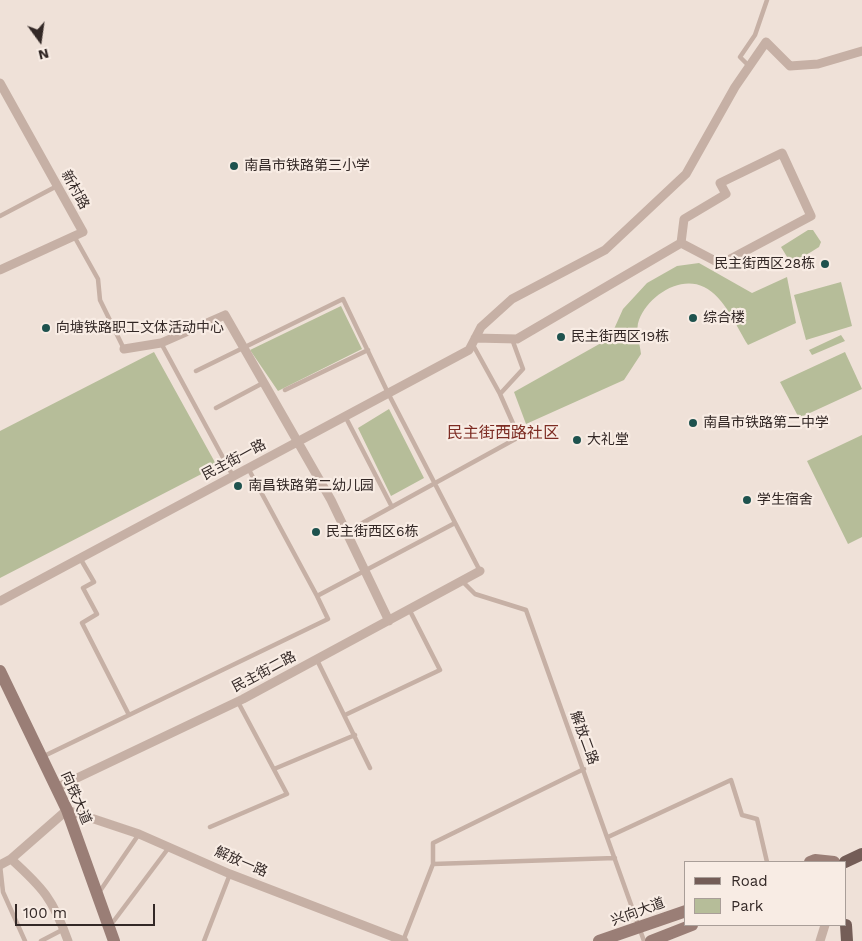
<!DOCTYPE html>
<html>
<head>
<meta charset="utf-8">
<style>
  body { margin:0 }
  #map { position:relative; width:862px; height:941px; overflow:hidden; background:#efe1d8; font-family:"Work Sans",sans-serif }
  canvas { display:block }
  .legend { position:absolute; left:684px; top:861px; width:162px; height:65px; box-sizing:border-box; background:#f8ece4; border:1px solid #a99e98; margin:0; padding:6px 9px; list-style:none; font-size:15px; color:#332826 }
  .legend li { display:flex; align-items:center; gap:10px; height:25px }
  .legend b { width:25px; border:1px solid #a99e98 }
  .north { position:absolute; left:15px; top:15px; width:50px; height:50px; -webkit-text-stroke:4px #f8ece4; paint-order:stroke; rotate:166deg; font-size:14px; font-weight:700; line-height:20px; text-align:center; color:#332826 }
  .north::after { content:''; display:block; margin:auto; width:18px; height:22px; background:#332826; clip-path:polygon(50% 0,100% 100%,50% 72%,0 100%) }
  .scale { position:absolute; left:15px; top:904px; width:140px; height:22px; box-sizing:border-box; border:2px solid #332826; border-top:0; padding-left:6px; font-size:15px; line-height:18px; white-space:nowrap; color:#332826; -webkit-text-stroke:4px #f8ece4; paint-order:stroke }
</style>
</head>
<body>
<div id="map">
<canvas width="862" height="941"></canvas>
<ul class="legend">
<li><b style="height:6px;background:#745d57"></b>Road</li>
<li><b style="height:14px;background:#b6bd99"></b>Park</li>
</ul>
<div class="north">N</div>
<div class="scale">100 m</div>
</div>
<script>
const ctx = document.querySelector('canvas').getContext('2d');
ctx.lineJoin = 'round';
function fillPath(path, color) { ctx.fillStyle = color; ctx.fill(path, 'evenodd'); }
function stroke(path, color, width, dash) { ctx.strokeStyle = color; ctx.lineWidth = width; ctx.lineCap = dash ? 'butt' : 'round'; ctx.setLineDash(dash || []); ctx.stroke(path); }
function label(font, color, halo, rows, align = 'center') {
  ctx.font = font + ' "Work Sans","Noto Sans SC",sans-serif'; ctx.lineWidth = 4.5; ctx.setLineDash([]); ctx.textBaseline = 'middle'; ctx.strokeStyle = halo; ctx.fillStyle = color; for (const [text, x, y, turn = 0] of rows) {
    ctx.save(); ctx.translate(x, y); ctx.rotate((+turn || 0) * Math.PI / 180); ctx.textAlign = isNaN(turn) ? turn : align; if (halo) ctx.strokeText(text, 0, 0); ctx.fillText(text, 0, 0); ctx.restore();
  }
}
const green = new Path2D(`
  M808,230H813L821,242L819,247L795,262L789,260L781,247Z
  M699,263L752,293L787,277L796,323L748,345C737,328 724,296 704,287C680,275 648,296 639,320C635,329 640,344 641,354L624,380L526,424L514,392L610,338L623,309L647,283L677,266Z
  M841,282L852,326L806,340L794,295Z
  M341,306L362,349L278,391L250,350Z
  M841,335L845,341L812,355L809,350Z
  M154,352L217,466L0,578V431Z
  M845,352L862,389L799,418L780,382Z
  M389,409L424,478L391,496L358,428Z
  M862,435V537L848,544L807,461Z`);
const lane = new Path2D(`
  M749,66L740,57L755,35L767,0
  M0,216L57,186
  M74,236L98,279L100,300L124,349
  M161,343L233,476
  M196,371L343,299L388,393L480,571
  M285,390L368,350
  M500,394L523,369L512,339
  M216,408L263,383
  M345,416L392,507
  M248,468L317,596L455,523
  M346,532L519,437L500,394L473,345
  M80,558L94,582L83,588L97,614L82,623L129,715
  M462,581L475,594L526,610L644,941
  M317,660L370,768
  M345,715L440,670L409,609
  M42,757L328,619L317,596
  M274,769L355,735
  M210,827L287,794L238,702
  M608,837L731,780L742,815L757,819L767,862
  M433,864V843L584,769
  M0,865L3,892L25,941
  M100,891L139,834
  M110,926L170,846
  M41,941L64,929
  M204,941L230,874
  M403,941L433,864L615,858`);
const street = new Path2D(`
  M0,83L83,232L0,270
  M475,338L517,339L681,243L721,264L811,216L782,153L720,183L726,194L684,219L681,243
  M124,349L161,343L225,315L331,500L389,621
  M0,601L469,350L481,327L512,299L605,250L686,174L735,87L766,42L790,66L818,64L862,51
  M56,788L243,699L480,571
  M11,859C43,888 53,899 68,941
  M0,865L11,859L67,810L139,834L230,874L404,941
  M820,941L825,925`);
const secondary = new Path2D(`
  M0,671L67,810L114,941
  M810,862L815,860L834,862
  M599,941L686,911
  M651,941L692,925`);
const primary = new Path2D(`
  M845,862L862,854
  M846,925L847,941`);
const markers = [
  [234,166,5,"#1e524e"],
  [825,264,5,"#1e524e"],
  [693,318,5,"#1e524e"],
  [46,328,5,"#1e524e"],
  [561,337,5,"#1e524e"],
  [693,423,5,"#1e524e"],
  [577,440,5,"#1e524e"],
  [238,486,5,"#1e524e"],
  [747,500,5,"#1e524e"],
  [316,532,5,"#1e524e"]
];
const poiNames = [
  ["南昌市铁路第三小学",244,166],
  ["民主街西区28栋",815,264,"right"],
  ["综合楼",703,318],
  ["向塘铁路职工文体活动中心",56,328],
  ["民主街西区19栋",571,337],
  ["南昌市铁路第二中学",703,423],
  ["大礼堂",587,440],
  ["南昌铁路第二幼儿园",248,486],
  ["学生宿舍",757,500],
  ["民主街西区6栋",326,532]
];
const streetNames = [
  ["新村路",75,190,61],
  ["民主街一路",234,460,-28],
  ["民主街二路",264,672,-28],
  ["解放二路",584,738,70],
  ["向铁大道",76,798,67],
  ["解放一路",241,862,23],
  ["兴向大道",638,912,-20]
];
const quarterNames = [
  ["民主街西路社区",503,433]
];
fillPath(green, '#b6bd99');
stroke(lane, '#c6b0a5', 4.5);
stroke(street, '#c6b0a5', 9);
stroke(secondary, '#9a7e76', 12);
stroke(primary, '#745d57', 12);
for (const [x, y, r, color] of markers) { const dot = new Path2D(); dot.arc(x, y, r, 0, 2 * Math.PI); ctx.fillStyle = color; ctx.fill(dot); stroke(dot, '#f8ece4', 2); }
label('14px', '#332826', '#f8ece4', poiNames, 'left');
label('14px', '#332826', '#f8ece4', streetNames);
label('16px', '#7d2c23', '#f8ece4', quarterNames);
</script>
</body>
</html>
